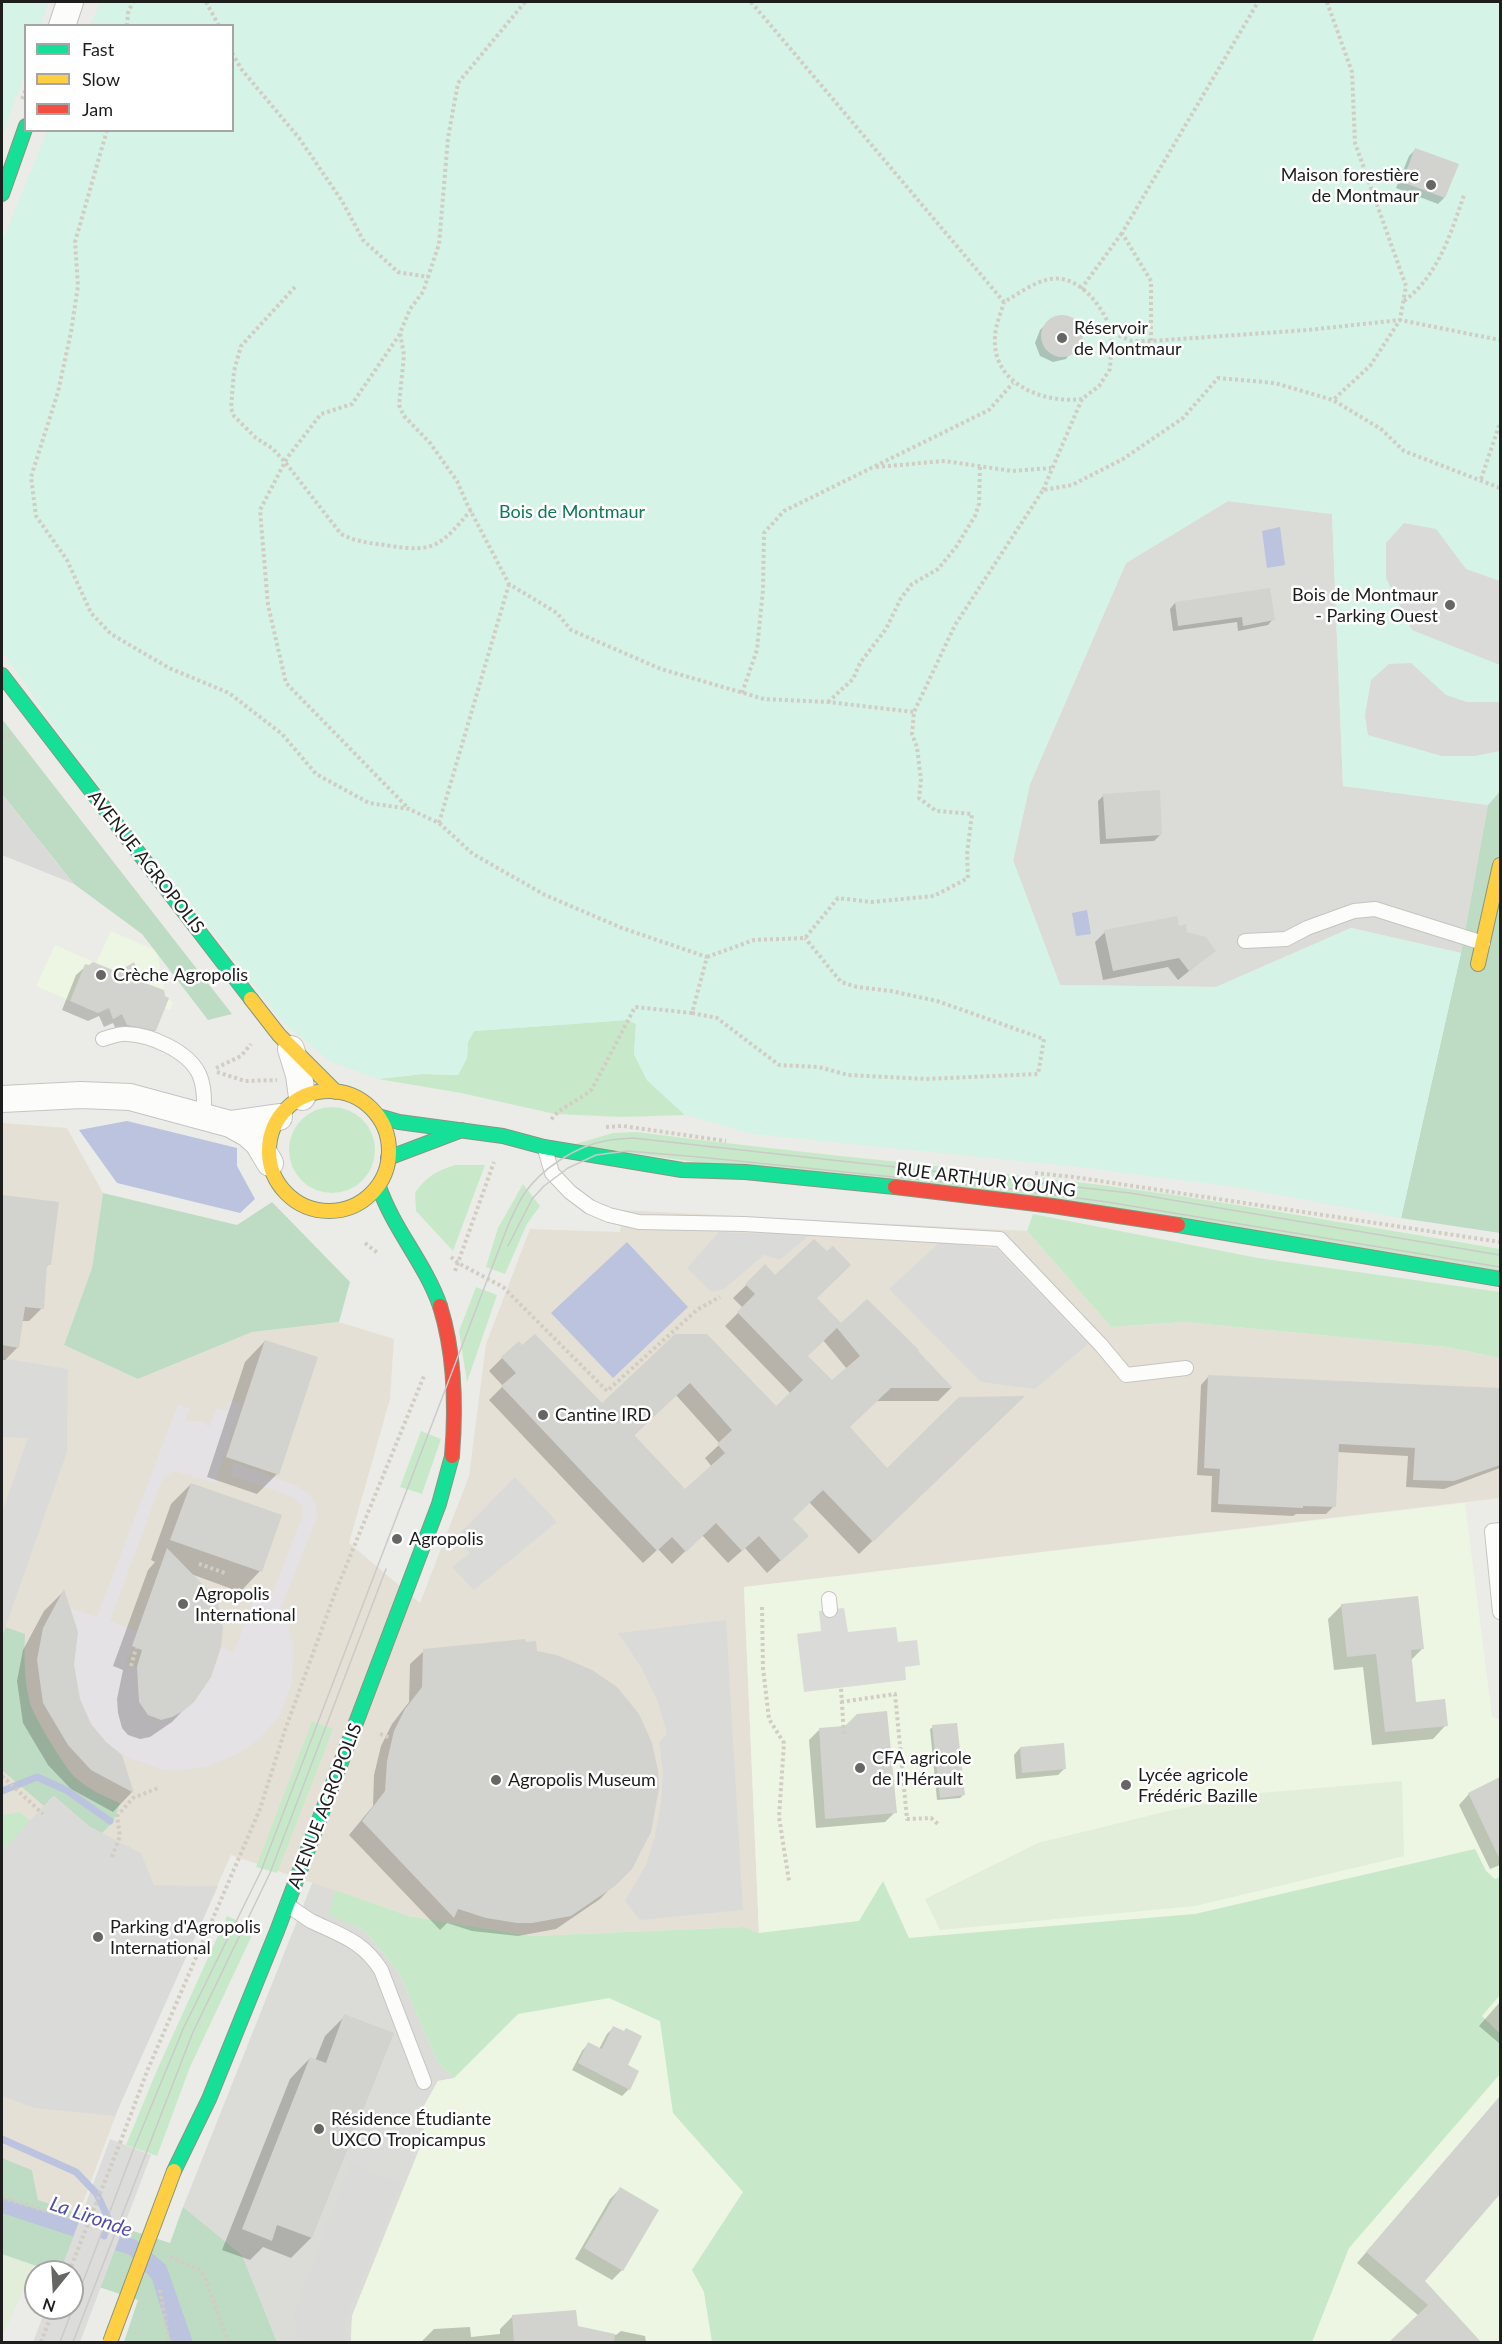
<!DOCTYPE html>
<html>
<head>
<meta charset="utf-8">
<style>
  body { margin:0 }
  #map { position:relative; width:1502px; height:2344px; overflow:hidden; background:#ebece7; font-family:Lato,sans-serif }
  canvas { display:block }
  .frame { position:absolute; inset:0; border:3px solid #1e1e1e; pointer-events:none }
  .legend { position:absolute; left:24px; top:24px; width:210px; height:108px; box-sizing:border-box; background:#fff; border:2px solid #a5a5a5; margin:0; padding:8px 10px; list-style:none; font-size:18px; color:#1e1e1e }
  .legend li { display:flex; align-items:center; gap:12px; height:30px }
  .legend b { width:30px; border:2px solid #a5a5a5 }
  .north { position:absolute; left:24px; top:2260px; width:60px; height:60px; box-sizing:border-box; background:#fff; border:2px solid #a5a5a5; border-radius:50%; rotate:198deg; font-size:16px; font-weight:700; line-height:24px; text-align:center; color:#1e1e1e }
  .north::after { content:''; display:block; margin:auto; width:21px; height:27px; background:#666664; clip-path:polygon(50% 0,100% 100%,50% 72%,0 100%) }
</style>
</head>
<body>
<div id="map">
<canvas width="1502" height="2344"></canvas>
<div class="frame"></div>
<ul class="legend">
<li><b style="height:8px;background:#16e098"></b>Fast</li>
<li><b style="height:8px;background:#ffcf43"></b>Slow</li>
<li><b style="height:8px;background:#f24e42"></b>Jam</li>
</ul>
<div class="north">N</div>
</div>
<script>
const ctx = document.querySelector('canvas').getContext('2d');
ctx.lineJoin = 'round';
function fillPath(path, color) { ctx.fillStyle = color; ctx.fill(path, 'evenodd'); }
function stroke(path, color, width, dash) { ctx.strokeStyle = color; ctx.lineWidth = width; ctx.lineCap = dash ? 'butt' : 'round'; ctx.setLineDash(dash || []); ctx.stroke(path); }
function label(font, color, halo, rows, align = 'center') {
  ctx.font = font + ' Lato,sans-serif'; ctx.lineWidth = 5; ctx.setLineDash([]); ctx.textBaseline = 'middle'; ctx.strokeStyle = halo; ctx.fillStyle = color; for (const [text, x, y, turn = 0] of rows) {
    ctx.save(); ctx.translate(x, y); ctx.rotate((+turn || 0) * Math.PI / 180); ctx.textAlign = isNaN(turn) ? turn : align; if (halo) ctx.strokeText(text, 0, 0); ctx.fillText(text, 0, 0); ctx.restore();
  }
}
const residential = new Path2D(`
  M1228,501L1332,514L1343,786L1488,805L1461,953L1351,928L1216,987L1060,985L1013,861L1030,784L1126,563Z
  M313,1881L335,1890L330,1914L365,1931L399,1973L438,2063L454,2078L438,2081L420,2113L425,2135L352,2316L351,2342H277L242,2255L183,2207Z`);
const commercial = new Path2D(`
  M2,1123L67,1128L103,1193L92,1268L64,1345L138,1379L252,1332L339,1322L394,1339L390,1399L349,1543L420,1603L469,1476L486,1344L530,1229L620,1232L622,1210L1027,1231L1111,1327L1184,1322L1447,1347L1500,1358V1498L744,1587L759,1933L745,1927L532,1936L409,1916L231,1855L123,2096L79,2213L38,2200L32,2170L2,2158Z`);
const education = new Path2D(`
  M111,931L157,951L165,996L173,1003L170,1010L165,1008L155,1035L127,1025L122,1015L113,1019L108,1008L98,1013L36,986L55,945L96,963Z
  M1465,1503L1492,1716L1500,1720V1877L1496,1880L1486,1871L1475,1849L1195,1914L908,1938L859,1921L759,1933L744,1587Z
  M1500,1995V2034L1482,2016Z
  M609,1998L660,2021L673,2113L743,2192L692,2270L704,2292L712,2342H351L352,2316L425,2135L420,2113L438,2081L454,2078L518,2014Z
  M1500,2074V2342H1312L1349,2248Z`);
const farmland = new Path2D(`
  M1402,1781L1404,1856L1195,1906L940,1930L925,1899L1038,1843L1168,1811L1260,1793Z
  M2,2254L35,2265L2,2337Z`);
const grass = new Path2D(`
  M627,1020L636,1024L634,1054L647,1080L685,1115L622,1117L555,1114L461,1093L378,1079L423,1074L458,1075L467,1058L468,1042L474,1031Z
  M289 1150a43 43 0 1 1 86 0a43 43 0 1 1-86 0Z
  M637,1132C816,1156 996,1169 1174,1195C1283,1212 1392,1231 1500,1249V1273L572,1145L613,1133Z
  M455,1165H485L453,1251L416,1211L415,1193C426,1177 436,1171 455,1165Z
  M523,1184L540,1206L527,1224L505,1274L486,1267L498,1228Z
  M1033,1214L1258,1258L1500,1292V1358L1447,1347L1184,1322L1111,1327L1027,1231Z
  M476,1287L497,1295L467,1382L459,1331Z
  M421,1431L441,1439L422,1494L400,1487Z
  M312,1721L333,1729L277,1873L256,1867Z
  M20,1812L30,1821L2,1851V1815Z
  M1475,1849L1486,1871L1495,1879L1500,1877V1995L1482,2016L1500,2034V2074L1349,2248L1312,2342H712L704,2292L692,2270L743,2192L673,2113L660,2021L609,1998L518,2014L454,2078L438,2063L399,1973L365,1931L329,1914L335,1890L409,1916L532,1936L745,1927L759,1933L859,1921L883,1881L909,1938L1195,1914Z
  M227,1916L255,1929L190,2067L157,2156L126,2145L157,2070Z`);
const forest = new Path2D(`
  M2,719L232,1014L208,1020L142,934L74,884L2,794Z
  M1500,791V1233L1401,1218L1461,953L1488,805Z
  M103,1193L237,1225L272,1202L350,1282L339,1322L252,1332L138,1379L64,1345L92,1268Z
  M5,1627L25,1634C24,1658 24,1680 30,1703C33,1715 66,1770 76,1778C88,1789 105,1797 120,1803L113,1822L102,1833L90,1827L54,1796L44,1806L2,1770V1637Z
  M2,2158L32,2170L38,2200L170,2243L183,2207L242,2255L277,2342H124L138,2300L72,2278V2272H54L2,2254Z`);
const park = new Path2D(`
  M2,2H48L41,25L26,26L25,73L2,137Z
  M100,2H1500V791L1488,805L1343,786L1332,514L1228,501L1126,563L1030,784L1013,860L1060,985L1216,987L1351,928L1461,953L1401,1218L1242,1188L1080,1167L753,1134L685,1115L647,1080L634,1054L636,1024L627,1020L474,1031L468,1042L467,1058L458,1075L423,1074L378,1079L331,1062L282,1021L70,748L2,651V242L47,131L232,130V26L90,25Z`);
const parking = new Path2D(`
  M1404,523L1436,529L1466,569L1500,581V665L1412,630L1386,578V543Z
  M1411,663L1446,695L1467,702H1500V751L1475,756H1442L1368,735L1365,715L1371,680L1389,664Z
  M2,794L74,884L2,855Z
  M719,1232L809,1235L780,1260L764,1255L724,1289L711,1292L687,1268Z
  M940,1242L997,1249L1088,1344L1035,1389L981,1382L889,1289Z
  M2,1358L68,1369L67,1452L2,1637V1512L28,1438L2,1437Z
  M515,1477L557,1522L474,1590L452,1567L470,1553L456,1537Z
  M844,1608L848,1632L896,1627L898,1642L917,1640L920,1665L905,1667L906,1680L804,1692L797,1634L821,1631L819,1611Z
  M726,1620L743,1910L640,1920L625,1901L646,1865L655,1836L661,1803L663,1772L659,1742L667,1734L658,1702L641,1667L618,1633Z
  M53,1796L90,1827L141,1853L154,1885L218,1886L115,2116L34,2108L2,2096V1851Z
  M351,2162L400,2184L346,2317V2342H299L294,2314Z`);
const plaza = new Path2D(`
  M230,1401L242,1404L215,1483L178,1472H172L162,1480L110,1621L137,1631L126,1664L137,1667L139,1702L148,1715L154,1719L161,1720L172,1717L183,1711L194,1702L211,1677L221,1647L234,1652L257,1591L271,1597L303,1514L301,1505L293,1497L230,1475L234,1463L297,1486L310,1495L316,1504L317,1517L281,1607L289,1626L293,1646L292,1683L279,1717L258,1740L236,1755L208,1766L176,1771L163,1770L122,1755L106,1742L91,1724L80,1699L74,1665L70,1608L97,1617L178,1404L190,1409L185,1421H201L209,1427L216,1408L227,1411Z`);
const water = new Path2D(`
  M1280,527L1285,565L1267,568L1262,531Z
  M1087,910L1091,934L1076,936L1072,913Z
  M127,1121L237,1148V1166L255,1199L240,1213L117,1183L79,1130Z
  M627,1242L688,1307L613,1378L551,1313Z
  M2,2198L136,2240L166,2265L193,2342H171L152,2279L130,2255L2,2213Z`);
const pier = new Path2D(`
  M110,2139L151,2155L80,2342H33L46,2308H72V2272H60Z`);
const shadow = new Path2D(`
  M1416,149L1444,198L1438,204L1396,188L1409,156Z
  M1060,316L1073,320L1081,332V339L1066,359L1053,362L1040,356L1035,343L1040,330L1047,323Z
  M1175,603L1273,619L1268,625L1238,631L1237,622L1173,631L1170,609Z
  M1104,795L1160,835L1154,841L1100,844L1098,801Z
  M1178,927L1214,951L1178,980L1168,967L1103,980L1095,942L1105,932Z
  M86,966L155,1030L146,1040L118,1034L113,1023L104,1027L99,1016L88,1021L62,1010L76,975Z
  M2,1197L57,1204L49,1264L45,1268L42,1308L29,1321H21L18,1347L5,1360H2Z
  M765,1267L775,1278L815,1298L841,1325L867,1301L918,1351L917,1352L951,1388L938,1401H876L848,1427L887,1470L1021,1397L859,1554L809,1502L791,1519L793,1549L767,1573L745,1548L728,1563L702,1535L672,1564L658,1549L643,1563L489,1400L503,1386L489,1371L502,1358L602,1405L676,1335L776,1408L791,1394L725,1326L743,1308L733,1298ZM823,1340L847,1369L832,1383L806,1356ZM676,1395L720,1444L705,1458L712,1467L685,1492L633,1436Z
  M265,1341L277,1474L257,1494L207,1477L245,1362Z
  M1209,1376L1500,1389V1468L1444,1489L1406,1487L1408,1456L1337,1452L1334,1506L1326,1514H1296L1293,1516L1211,1512L1212,1476L1197,1475L1201,1385Z
  M191,1484L280,1516L260,1571L240,1592L191,1574L215,1599L221,1617V1638L192,1701L172,1722L150,1737L140,1739L128,1735L122,1728L118,1713L117,1699L123,1670L113,1666L148,1570L155,1562L151,1560L171,1504Z
  M63,1592L79,1700L89,1725L105,1743L120,1756L132,1792L113,1812L71,1789L48,1765L23,1723L17,1681L23,1650L44,1611Z
  M1342,1605L1422,1649L1411,1660L1415,1704L1446,1725L1433,1739L1372,1745L1363,1667L1334,1670L1328,1619Z
  M424,1651L535,1652L630,1868L600,1899L556,1929L518,1936L472,1931L447,1923L440,1930L349,1835L373,1806L374,1775L381,1746L392,1724L409,1702L410,1664Z
  M933,1727L963,1795L960,1798L937,1800L930,1729Z
  M819,1730L895,1812L885,1822L816,1828L809,1740Z
  M1020,1748L1065,1768L1058,1775L1016,1779L1014,1755Z
  M1500,1779V1865L1490,1869L1459,1805L1469,1794Z
  M1500,2002V2044L1479,2026Z
  M345,2016L392,2034L311,2238L291,2258L263,2247L250,2260L222,2250L290,2079L310,2058L315,2061L325,2036Z
  M613,2028L629,2089L622,2096L572,2070L582,2051L588,2044L599,2049L607,2034Z
  M1500,2097V2192L1423,2281L1480,2342L1419,2316L1357,2263Z
  M620,2189L622,2270L612,2280L575,2259L610,2199Z
  M513,2316L616,2335L621,2331L645,2336L646,2342H421L434,2329L470,2327L471,2337L500,2334V2329Z`);
const stream = new Path2D(`
  M2,1791L37,1777L66,1790L110,1821
  M2,2139L76,2172L97,2194L109,2220L104,2236`);
const building = new Path2D(`
  M1415,148L1459,164L1445,198L1402,182Z
  M1041 336a21 21 0 1 1 42 0a21 21 0 1 1-42 0Z
  M1270,588L1275,620L1243,626L1242,617L1178,626L1175,602Z
  M1160,790L1162,835L1106,839L1103,794Z
  M1177,916L1179,926L1186,924L1187,932L1206,937L1216,951L1189,971L1179,958L1113,971L1104,930Z
  M93,962L118,972L134,962L142,982L164,990L165,996L169,998L156,1031L127,1025L122,1014L113,1019L109,1008L98,1013L70,1001L85,964L89,965Z
  M2,1195L59,1202L51,1265H47L44,1309L25,1307L19,1348L2,1345Z
  M814,1239L827,1251L833,1246L851,1265L817,1298L841,1323L867,1299L920,1351L917,1350L953,1388H891L850,1427L887,1468L959,1397L1025,1396L873,1542L823,1490L793,1519L809,1536L781,1561L759,1536L742,1551L716,1523L686,1552L672,1537L657,1551L501,1386L516,1373L501,1357L519,1341L522,1345L535,1334L602,1403L675,1334H707L776,1406L803,1380L737,1312L755,1294L745,1284L765,1264L775,1275ZM837,1328L860,1356L832,1380L808,1356ZM690,1383L732,1430L717,1444L725,1453L685,1489L634,1435Z
  M265,1340L318,1357L279,1475L226,1457Z
  M1208,1375L1500,1388V1465L1454,1481L1413,1480L1415,1448L1339,1444L1336,1507L1303,1506V1508L1218,1504L1220,1469L1204,1468Z
  M191,1483L282,1515L262,1572L170,1540Z
  M167,1548L217,1599L223,1627L221,1647L211,1677L194,1702L183,1711L172,1717L161,1720L148,1715L139,1702L137,1667L142,1650L132,1646Z
  M64,1589L78,1632L74,1665L80,1699L91,1724L106,1742L122,1755L134,1793L91,1770L68,1745L43,1703L37,1660L43,1628Z
  M1418,1596L1424,1649L1411,1650L1416,1702L1445,1699L1448,1726L1385,1732L1376,1654L1347,1657L1341,1604Z
  M525,1639L526,1642L536,1641L537,1651L557,1655L592,1670L617,1687L639,1714L652,1743L658,1770L659,1788L651,1832L632,1869L615,1886L571,1916L532,1923H517L486,1918L458,1909L454,1918L362,1821L385,1791L387,1761L394,1731L405,1709L422,1687L423,1649Z
  M887,1711L897,1813L825,1819L819,1728L845,1726L857,1714Z
  M957,1723L965,1795L940,1798L932,1725Z
  M1064,1743L1066,1769L1022,1773L1020,1747Z
  M1500,1777V1860L1468,1793Z
  M344,2014L394,2033L312,2238L277,2225L272,2241L242,2229L310,2057L326,2063Z
  M613,2026L624,2031L626,2028L642,2036L628,2065L639,2071L630,2090L578,2063L588,2042L602,2049Z
  M1500,2096V2194L1425,2281L1482,2343H1388L1428,2305L1366,2252Z
  M620,2187L659,2210L623,2271L584,2248Z
  M576,2310L578,2326L615,2334L614,2343H514L512,2315Z`);
const path = new Path2D(`
  M206,2L219,26
  M525,2L458,83L448,138L439,244L423,292L410,309L400,333L404,355L399,405L404,416L430,443L457,481L467,504L509,584L557,613L571,630L661,669L764,699L828,702L914,712
  M751,2L1004,302
  M1327,2L1352,72L1355,143L1406,286L1400,320L1370,366L1333,400
  M127,26L128,13L133,2
  M232,53L242,70L299,138L342,201L363,240L398,272L428,277
  M22,99L26,89
  M107,130L75,242L78,286L71,332L58,392L31,477L36,516L67,560L91,613L111,634L169,668L229,693L282,734L316,774L369,803L409,809L439,823L473,854L545,895L622,928L707,957L692,1013L635,1007L592,1089C580,1101 560,1106 551,1120
  M295,287L241,346L234,371L231,408L234,416L256,438L272,448L285,462L341,534C358,543 373,543 391,546C436,553 442,544 471,510
  M1081,289L1122,233
  M1404,301C1438,276 1451,233 1464,195
  M400,334L352,404L321,414L287,458L260,510L268,605L286,683L409,809
  M1151,341V281L1122,233L1258,2
  M1082,399C1044,404 992,384 995,338C995,326 1001,313 1004,302C1018,294 1034,282 1050,279C1080,274 1104,308 1112,333L1132,341H1151L1308,330L1400,320L1500,340
  M876,467L945,461L1012,471L1051,468
  M1481,479L1500,423
  M1043,490L1082,399L1099,386L1110,369L1112,333
  M742,693L757,650L763,589L764,533L784,511L989,410L1013,383
  M828,702L853,679L860,663L886,629L901,598L912,584L938,569L956,547L975,516L979,504L980,466
  M2,737L13,734
  M439,823L509,584
  M707,957L754,940L805,938L838,898L871,902L934,896L968,878L967,854L972,814L936,811L919,798L921,780L917,747L912,734L914,712L955,625L1043,490L1072,485L1123,459L1183,418L1218,378L1275,383L1333,400L1381,429L1404,451L1500,488
  M692,1013L717,1018L779,1065L819,1067L848,1075L926,1079L1038,1074L1044,1039L937,1001L891,991L857,987L841,982L805,938
  M216,1068L241,1056L251,1044
  M217,1072L245,1081L277,1080
  M606,1127L623,1126L726,1141
  M1035,1173L1074,1177L1500,1242
  M365,1243L379,1254
  M451,1257L458,1263L503,1287L607,1391L698,1309L720,1297
  M455,1271L494,1162
  M199,1564L225,1573
  M762,1607L763,1668L769,1719L784,1743L779,1817L789,1881
  M131,1666L136,1648
  M841,1689L844,1736
  M841,1702L895,1694L907,1819L931,1818L938,1824
  M380,1734L391,1738
  M2,1776L43,1814
  M112,1857L120,1836L117,1816L133,1798L158,1788
  M120,2143L148,2069L260,1809L285,1730L335,1593L424,1376
  M2,2198L75,2219
  M170,2257L200,2270L206,2280L228,2342
  M160,2290L169,2342
  M41,2342L54,2308`);
const lane = new Path2D(`
  M1245,941L1286,939L1307,928L1354,911L1375,909L1483,943
  M103,1039C111,1037 119,1033 127,1034C151,1035 188,1051 199,1074C205,1087 204,1103 204,1117
  M545,1149L552,1173L570,1192L590,1207L609,1215L639,1222L744,1224L1000,1239L1101,1345L1126,1375L1186,1368
  M1500,1530L1492,1531L1500,1612
  M829,1599L830,1610
  M287,1905C295,1910 303,1916 311,1921C340,1935 363,1941 381,1970L424,2082`);
const street = new Path2D(`
  M62,26L70,2
  M291,1049L299,1075L302,1097
  M2,1099L81,1095L130,1097L230,1124L248,1134L258,1143L270,1163
  M230,1124L279,1117`);
const fast = new Path2D(`
  M2,194L26,126
  M2,675L251,999
  M378,1116L399,1122L503,1136L544,1147L682,1170L745,1172L895,1187
  M388,1158L462,1130
  M379,1187C394,1230 425,1263 440,1306
  M1178,1225L1500,1279
  M174,2171L209,2099L277,1931L439,1504L452,1456`);
const slow = new Path2D(`
  M1478,964L1500,865
  M251,999L279,1035L336,1092
  M269 1151a60 60 0 1 1 120 0a60 60 0 1 1-120 0Z`);
const jam = new Path2D(`
  M895,1187L1053,1206L1178,1225
  M440,1306C455,1354 456,1407 452,1456`);
const tram = new Path2D(`
  M508,1246L532,1199L544,1186L568,1168L596,1155L627,1151L699,1157L1011,1189L1107,1202L1500,1267
  M60,2342L134,2148L184,2027L261,1871L509,1223C514,1213 518,1203 524,1194C541,1169 576,1146 605,1141C614,1139 624,1139 633,1138L1130,1193L1500,1255
  M73,2342L193,2032L270,1873L386,1569`);
const pathBridge = new Path2D(`
  M69,2272L120,2143`);
const slowBridge = new Path2D(`
  M110,2342L174,2171`);
const markers = [
  [1431,185,6,"#666664"],
  [1062,338,6,"#666664"],
  [1450,605,6,"#666664"],
  [101,975,6,"#666664"],
  [543,1415,6,"#666664"],
  [397,1539,6,"#666664"],
  [183,1604,6,"#666664"],
  [860,1768,6,"#666664"],
  [496,1780,6,"#666664"],
  [1126,1785,6,"#666664"],
  [98,1937,6,"#666664"],
  [319,2129,6,"#666664"]
];
const poiNames = [
  ["Maison forestière",1419,175,"right"],
  ["de Montmaur",1419,196,"right"],
  ["Réservoir",1074,328],
  ["de Montmaur",1074,349],
  ["Bois de Montmaur",1438,595,"right"],
  ["- Parking Ouest",1438,616,"right"],
  ["Crèche Agropolis",113,975],
  ["Cantine IRD",555,1415],
  ["Agropolis",409,1539],
  ["Agropolis",195,1594],
  ["International",195,1615],
  ["CFA agricole",872,1758],
  ["de l'Hérault",872,1779],
  ["Lycée agricole",1138,1775],
  ["Frédéric Bazille",1138,1796],
  ["Agropolis Museum",508,1780],
  ["Parking d'Agropolis",110,1927],
  ["International",110,1948],
  ["Résidence Étudiante",331,2119],
  ["UXCO Tropicampus",331,2140]
];
const parkNames = [
  ["Bois de Montmaur",572,512]
];
const streetNames = [
  ["AVENUE AGROPOLIS",146,862,52],
  ["RUE ARTHUR YOUNG",986,1180,7],
  ["AVENUE AGROPOLIS",325,1806,-69]
];
const waterNames = [
  ["La Lironde",91,2217,19]
];
fillPath(residential, '#dbdbd8');
fillPath(commercial, '#e5e0d5');
fillPath(education, '#ecf6e2');
fillPath(farmland, '#e2edda');
fillPath(grass, '#c8e9c9');
fillPath(forest, '#bedbc4');
fillPath(park, '#d5f3e6');
fillPath(parking, '#dadbd9');
fillPath(plaza, '#e4e2e5');
fillPath(water, '#bbc3df');
fillPath(pier, '#dcdcda');
fillPath(shadow, '#0003');
stroke(stream, '#bbc3df', 7);
fillPath(building, '#d2d2ce');
stroke(lane, '#c4c5c3', 16);
stroke(street, '#c4c5c3', 28);
stroke(fast, '#87967f', 16);
stroke(slow, '#87967f', 16);
stroke(jam, '#87967f', 16);
stroke(path, '#d2cdc3', 4, [3, 3]);
stroke(lane, '#fcfcfb', 14);
stroke(street, '#fcfcfb', 26);
stroke(fast, '#16e098', 14);
stroke(slow, '#ffcf43', 14);
stroke(jam, '#f24e42', 14);
stroke(tram, '#cacac9', 1.5);
stroke(slowBridge, '#87967f', 16, []);
stroke(pathBridge, '#d2cdc3', 4, [3, 3]);
stroke(slowBridge, '#ffcf43', 14);
for (const [x, y, r, color] of markers) { const dot = new Path2D(); dot.arc(x, y, r, 0, 2 * Math.PI); ctx.fillStyle = color; ctx.fill(dot); stroke(dot, '#fff', 2); }
label('18px', '#1e1e1e', '#fff', poiNames, 'left');
label('18px', '#0f7955', '#fff', parkNames);
label('18px', '#1e1e1e', '#fff', streetNames);
label('italic 20px', '#544dab', '#fff', waterNames);
</script>
</body>
</html>
